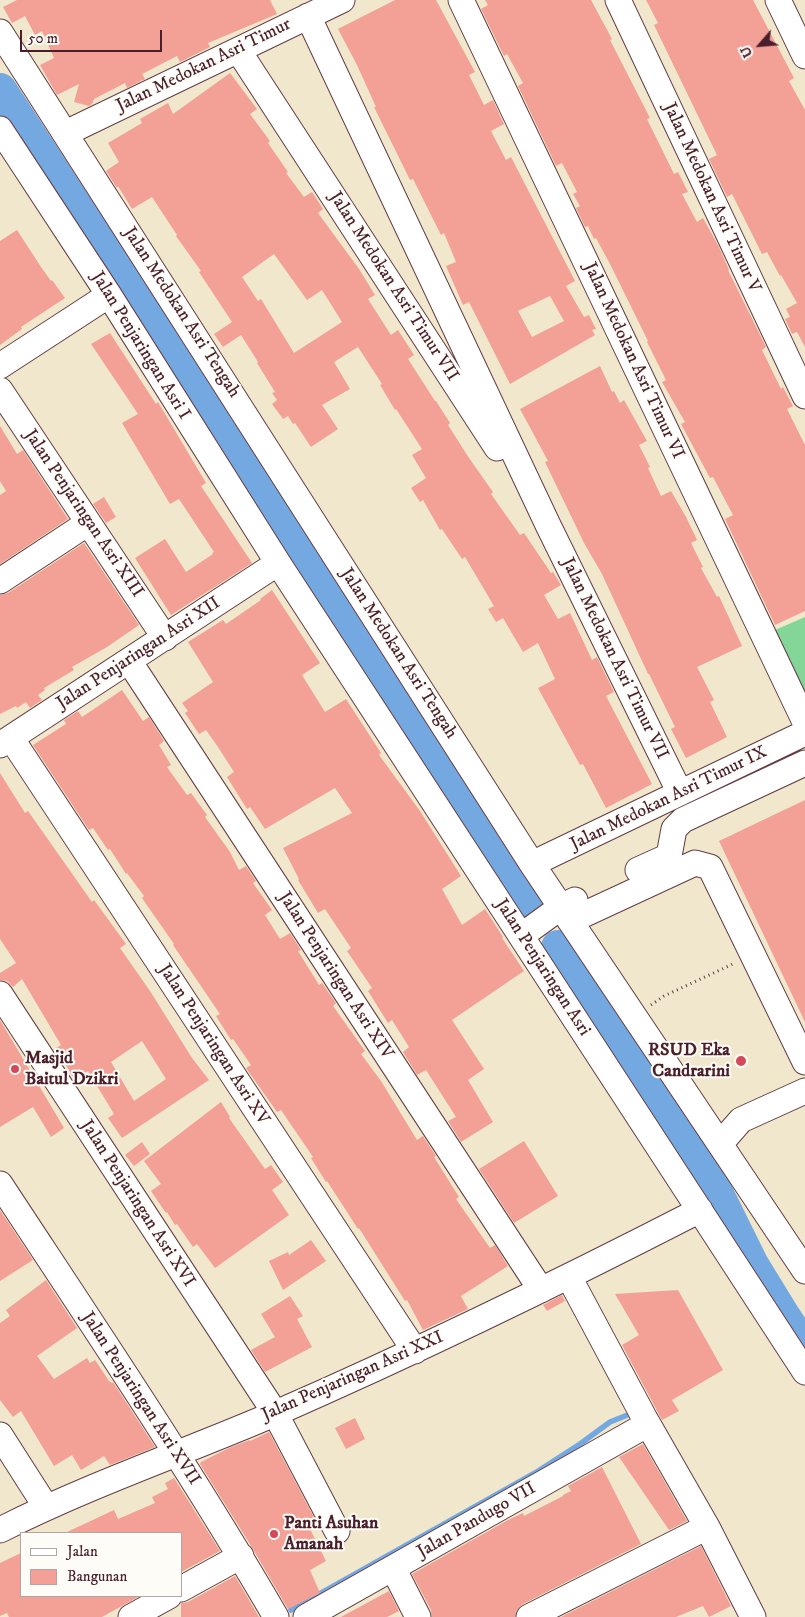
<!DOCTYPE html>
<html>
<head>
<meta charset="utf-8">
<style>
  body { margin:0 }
  #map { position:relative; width:805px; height:1617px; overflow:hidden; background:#f0e7cc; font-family:"IM FELL DW Pica",serif }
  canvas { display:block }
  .legend { position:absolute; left:20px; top:1532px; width:162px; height:65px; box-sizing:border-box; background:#fdfcf7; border:1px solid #b5a4a5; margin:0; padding:6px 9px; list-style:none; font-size:15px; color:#4a1f2b }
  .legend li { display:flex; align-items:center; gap:10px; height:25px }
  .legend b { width:25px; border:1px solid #b5a4a5 }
  .north { position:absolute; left:735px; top:20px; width:50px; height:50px; -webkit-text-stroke:4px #fdfcf7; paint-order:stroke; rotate:243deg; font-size:14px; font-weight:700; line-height:20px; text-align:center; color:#4a1f2b }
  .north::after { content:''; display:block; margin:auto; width:18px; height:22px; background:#4a1f2b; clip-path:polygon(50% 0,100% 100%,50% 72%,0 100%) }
  .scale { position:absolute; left:20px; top:30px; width:142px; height:22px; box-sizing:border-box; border:2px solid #4a1f2b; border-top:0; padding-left:6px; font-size:15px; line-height:18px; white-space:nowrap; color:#4a1f2b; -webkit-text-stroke:4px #fdfcf7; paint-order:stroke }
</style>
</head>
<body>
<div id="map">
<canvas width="805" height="1617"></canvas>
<ul class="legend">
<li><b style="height:6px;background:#fff"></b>Jalan</li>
<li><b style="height:14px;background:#f3a096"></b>Bangunan</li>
</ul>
<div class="north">U</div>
<div class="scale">50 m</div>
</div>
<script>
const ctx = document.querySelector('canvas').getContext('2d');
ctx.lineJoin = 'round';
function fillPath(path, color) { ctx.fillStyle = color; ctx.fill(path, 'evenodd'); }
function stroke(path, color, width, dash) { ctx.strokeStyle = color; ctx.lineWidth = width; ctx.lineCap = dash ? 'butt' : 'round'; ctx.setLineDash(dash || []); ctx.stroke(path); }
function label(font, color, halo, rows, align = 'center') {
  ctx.font = font + ' "IM FELL DW Pica",serif'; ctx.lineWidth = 4; ctx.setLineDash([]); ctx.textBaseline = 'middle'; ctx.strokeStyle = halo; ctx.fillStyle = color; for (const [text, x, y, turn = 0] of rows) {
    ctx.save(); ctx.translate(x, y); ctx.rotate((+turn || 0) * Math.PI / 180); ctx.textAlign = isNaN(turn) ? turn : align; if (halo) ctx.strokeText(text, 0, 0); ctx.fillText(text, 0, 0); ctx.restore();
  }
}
const green = new Path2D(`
  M805,617V695L775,630Z`);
const stream = new Path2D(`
  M291,1610L535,1473L580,1444L610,1422L635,1412`);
const river = new Path2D(`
  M0,90L532,907
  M558,947L710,1180L752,1265L782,1314L805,1348`);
const building = new Path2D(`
  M17,0H270L277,14L208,43L210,47L180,62L177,56L142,74L145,79L127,88L125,83L94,99L92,104L89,106L74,102L79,84L57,95L40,65L54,58L42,31L35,35L25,16L12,23L3,7Z
  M395,0H436L475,72L469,75L484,105L493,100L504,124L491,131L506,160L511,157L575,281L566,286L584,317L589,315L596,329L592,330L595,335L510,384L469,302L463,305L446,266L456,262L444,233L441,235L413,179L410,180L374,107H376L357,65L338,29ZM550,296L564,321L532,337L518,311Z
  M485,0H591L612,39L610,40L650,118L647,119L674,174L678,172L688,192L682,194L697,222L703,218L719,247L729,270H728L766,347L762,350L781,389L783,387L793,406L787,409L805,445V611L775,625L725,519L733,515L713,477L710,478L681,424L685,422L662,382L666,380L647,342L648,341L611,266L596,238L594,239L588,226L585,227L576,208L580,206L573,194L577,192L562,163L556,166L518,86L523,83L507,54L504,56L481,9L488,5Z
  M646,0H753L794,78L789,81L805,110V347L797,332L792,334L785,319L790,317L786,309L797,303L781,275L780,276L767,252L762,254L732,194L727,197L709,159L717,155L654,25L658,23Z
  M230,73L257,109L250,114L270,141L268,143L288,172L286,173L304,197L312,192L323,209L318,213L359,269L375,295L368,299L391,335L398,330L414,355L408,359L435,401H436L450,423L448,425L469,458L493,492L491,494L520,535L524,533L551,573L553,572L561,585L544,595L558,619L570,613L592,660L597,657L614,692L606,696L652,784L606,808L583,764L580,765L538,688L555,679L538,643L523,652L503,618L496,622L488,609L494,606L465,557L462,559L442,529L440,530L423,500L420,502L411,488L426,478L412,455L422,449L396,409L395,410L380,385L382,384L358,347L334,362L350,389L322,405L338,429L311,447L295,423L293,424L288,416L283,419L272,404L277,400L272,393L275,392L257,363L258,362L241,335L223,347L214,334L232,322L199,272L201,271L176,236L177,235L152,197L132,209L118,186L117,188L106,171L119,162L108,143L142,123L140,119L168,103L173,114ZM274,254L307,300L322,290L342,322L294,353L261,299L258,301L242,277Z
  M17,230L41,267L51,281L52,280L65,298L21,327L22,329L0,345V241Z
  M110,333L156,404L158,402L206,483L201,486L252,563L171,615L135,558L165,539L186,572L213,554L212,553L214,552L179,499L170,504L122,423L138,414L91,344Z
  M600,366L612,392L614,391L620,403L624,400L647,441L639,445L650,467L648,468L661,496L671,491L686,517L697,540L691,543L703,567L701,568L717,597L719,596L742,646L697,667L714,700L710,702L727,737L686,758L671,729L675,727L649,674H648L602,574L584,543L545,462L548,461L520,409Z
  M0,426L17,454L23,450L68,519L0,564V495L6,491L0,481Z
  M104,497L116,517L106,523L93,504Z
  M84,543L139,625L107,647L72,667L74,670L44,688L45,690L38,695L42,700L30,708L26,702L17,708L16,706L0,714V595L8,593Z
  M272,590L320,663L302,675L325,712L346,699L381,753L379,755L420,811L461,876L442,889L462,925L485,909L503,937L502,938L524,971L452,1020L484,1069L468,1080L493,1122L461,1142L448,1121L456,1117L426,1070L417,1075L403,1052L409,1047L392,1020L388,1023L368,991L372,988L347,951L351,948L325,909L318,913L298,880L299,879L283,848L352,813L335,788L265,829L250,807L247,809L227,777L234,772L218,747L206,730L199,734L185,713L188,711L182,703L213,682L188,642L223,620L226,624L261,600L260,599Z
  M122,690L143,721L149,717L164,741L159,745L171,765L167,767L187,795L191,793L207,815L205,817L230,852L239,870L246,866L256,881L253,883L272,910L265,915L280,939L290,933L301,950L298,951L319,985L322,983L336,1003L333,1006L365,1051L361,1054L381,1081L417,1140L423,1136L436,1156L434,1157L459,1197L456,1199L490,1248L495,1245L508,1266L461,1296L468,1309L423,1330L407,1300L405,1301L359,1228L358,1229L327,1181L326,1182L311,1158L313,1157L281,1110L277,1112L246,1068L251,1065L233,1039L231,1040L216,1016L220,1014L173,945L174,944L142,898L144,896L127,873L126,874L110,849L108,850L93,828L89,830L33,745L66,724L64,720L78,711L82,717Z
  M0,773L25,813L28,811L92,902L94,900L126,944L120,948L150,991L192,1058L209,1080L122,1138L108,1118L114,1114L88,1071L74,1079L56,1048L61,1045L22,979L13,987L7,981L0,980V973L16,963L0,939ZM142,1041L166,1079L134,1101L111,1062Z
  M805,800V1022L719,841Z
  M0,1020L64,1128L51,1137L33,1107L0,1127Z
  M221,1102L230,1117L229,1118L265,1169L271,1165L283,1182L272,1190L289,1215L215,1268L197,1244L193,1247L177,1224L175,1225L167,1212L166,1213L151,1191L161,1184L144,1161Z
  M524,1141L558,1196L514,1223L479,1169Z
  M142,1142L150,1154L134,1166L125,1155Z
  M0,1210L33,1260L0,1281Z
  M311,1240L326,1261L283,1290L269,1261L288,1252L289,1255Z
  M46,1280L77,1328L37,1356L54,1379L87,1358L90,1363L95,1360L109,1381L112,1383L113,1382L155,1447L110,1465L104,1456L81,1470L72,1455L54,1466L21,1411L13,1417L0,1400V1323L10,1316L6,1310Z
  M678,1290L723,1370L672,1400L679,1411L662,1420L622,1345L639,1335L615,1294Z
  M562,1295L565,1301L547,1311L543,1305Z
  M290,1296L303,1316L297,1319L312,1347L265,1372L251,1350L275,1337L261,1314Z
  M355,1418L365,1439L346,1449L335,1428Z
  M269,1432L317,1523L309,1527L326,1561L310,1570L320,1593L288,1609L253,1549L200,1464L201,1462L231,1447L250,1440V1441Z
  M643,1444L687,1521L669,1530L619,1457Z
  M602,1467L641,1544L523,1604L517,1610L515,1617H432L431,1610L412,1574L508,1520L523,1513L524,1516L563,1496V1495L571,1491L568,1486Z
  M174,1478L220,1551L181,1572V1533H65L114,1510L118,1519L155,1503L152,1497L168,1489L165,1483Z
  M701,1546L731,1606L709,1617L703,1606L676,1617H561Z
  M21,1553V1596H140L102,1617H9L7,1613L0,1616V1563Z
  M235,1576L259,1617H181V1603L188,1602Z
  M389,1591L399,1611L387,1617H341Z`);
const path = new Path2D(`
  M651,1005L664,996L735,963`);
const minor = new Path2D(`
  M461,0L805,722
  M618,0L805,396
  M778,0L805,56
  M308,16L548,525L680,793
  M0,32L532,864L805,1271
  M238,50L497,448
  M0,129L109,295L278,563L805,1372
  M66,133L342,0
  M0,366L109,295
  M0,390L165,638
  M0,581L88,523
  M129,661L541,1290
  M11,738L415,1351
  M0,745L278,563
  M532,864L805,733
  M638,870L669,856L674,829L683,820L805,763
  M570,921L695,863L710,867L805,1062
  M521,936L561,907L575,900
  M0,994L275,1413L337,1531
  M720,1144L741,1120L805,1091
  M0,1184C94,1327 190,1469 276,1617
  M569,1277L645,1419L707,1527L753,1617
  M0,1435L46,1507
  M0,1530C89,1485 183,1453 274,1414C418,1351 560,1282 700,1210
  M393,1568L418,1617
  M181,1589L241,1556
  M131,1617L169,1596
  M306,1617L648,1424
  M529,1617L707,1527`);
const markers = [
  [741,1061,6,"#d1495b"],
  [15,1069,5,"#d1495b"],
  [274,1534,5,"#d1495b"]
];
const streetNames = [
  ["Jalan Medokan Asri Timur",204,66,-26],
  ["Jalan Medokan Asri Timur V",711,198,65],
  ["Jalan Medokan Asri Timur VII",393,287,57],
  ["Jalan Medokan Asri Tengah",181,313,57],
  ["Jalan Penjaringan Asri I",140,346,58],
  ["Jalan Medokan Asri Timur VI",633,361,65],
  ["Jalan Penjaringan Asri XIII",83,514,56],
  ["Jalan Penjaringan Asri XII",139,654,-33],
  ["Jalan Medokan Asri Tengah",398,654,57],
  ["Jalan Medokan Asri Timur VII",614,659,64],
  ["Jalan Medokan Asri Timur IX",669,799,-26],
  ["Jalan Penjaringan Asri",542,968,57],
  ["Jalan Penjaringan Asri XIV",335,976,57],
  ["Jalan Penjaringan Asri XV",213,1045,57],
  ["Jalan Penjaringan Asri XVI",137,1204,57],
  ["Jalan Penjaringan Asri XXI",353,1377,-24],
  ["Jalan Penjaringan Asri XVII",140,1399,57],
  ["Jalan Pandugo VII",477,1521,-30]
];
const poiNames = [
  ["RSUD Eka",730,1051,"right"],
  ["Candrarini",730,1072,"right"],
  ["Masjid",25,1059],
  ["Baitul Dzikri",25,1080],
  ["Panti Asuhan",284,1524],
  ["Amanah",284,1545]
];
fillPath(green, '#83d698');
stroke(stream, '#74a8e1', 5.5);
stroke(river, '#74a8e1', 34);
fillPath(building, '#f3a096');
stroke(minor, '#633d43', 27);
stroke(path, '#633d43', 3, [1, 4]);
stroke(minor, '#fff', 25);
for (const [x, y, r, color] of markers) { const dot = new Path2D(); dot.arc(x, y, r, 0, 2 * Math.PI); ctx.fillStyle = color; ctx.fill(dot); stroke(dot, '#fdfcf7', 2); }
label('18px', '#4a1f2b', '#fdfcf7', streetNames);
label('bold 18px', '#4a1f2b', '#fdfcf7', poiNames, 'left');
</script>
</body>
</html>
